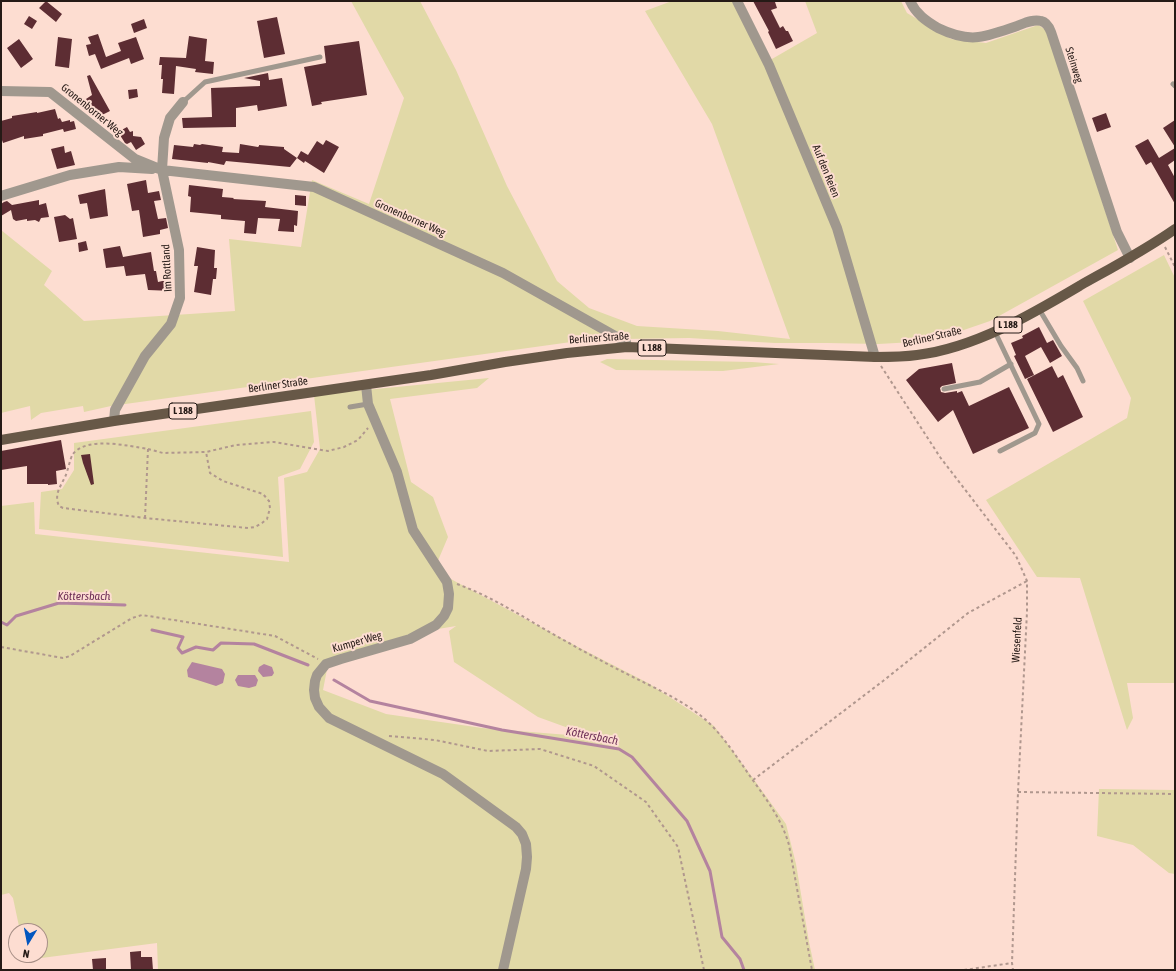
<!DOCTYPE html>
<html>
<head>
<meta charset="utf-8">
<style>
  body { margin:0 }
  #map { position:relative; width:1176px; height:971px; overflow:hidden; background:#fdddd1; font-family:"Asap Condensed",sans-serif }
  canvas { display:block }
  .frame { position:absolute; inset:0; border:2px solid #251a16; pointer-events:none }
  .north { position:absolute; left:8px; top:923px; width:40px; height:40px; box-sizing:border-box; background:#fdddd1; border:1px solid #a78f86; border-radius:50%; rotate:190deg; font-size:11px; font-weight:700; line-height:16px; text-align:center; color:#251a16 }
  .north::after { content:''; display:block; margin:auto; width:14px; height:18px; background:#0256bf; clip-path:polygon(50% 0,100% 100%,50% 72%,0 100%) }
</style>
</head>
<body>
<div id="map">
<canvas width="1176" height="971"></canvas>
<div class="frame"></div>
<div class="north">N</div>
</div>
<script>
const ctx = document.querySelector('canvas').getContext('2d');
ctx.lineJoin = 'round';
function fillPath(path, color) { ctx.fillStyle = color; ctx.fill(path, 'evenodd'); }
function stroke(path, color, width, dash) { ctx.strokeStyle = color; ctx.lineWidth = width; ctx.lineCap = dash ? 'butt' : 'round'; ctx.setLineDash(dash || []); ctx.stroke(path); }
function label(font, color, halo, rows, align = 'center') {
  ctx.font = font + ' "Asap Condensed",sans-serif'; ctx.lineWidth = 4; ctx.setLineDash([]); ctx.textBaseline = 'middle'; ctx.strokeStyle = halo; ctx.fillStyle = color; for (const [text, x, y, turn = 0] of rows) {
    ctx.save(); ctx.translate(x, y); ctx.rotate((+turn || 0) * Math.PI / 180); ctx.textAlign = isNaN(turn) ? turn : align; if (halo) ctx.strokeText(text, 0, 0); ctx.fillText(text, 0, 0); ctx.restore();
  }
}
const green = new Path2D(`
  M351,1H420L456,70L507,186L557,281L589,308L637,326L718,331L790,339L712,124L645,11L672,1H733L765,63L817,33L805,1H901L907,13L951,39L986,43L1038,25L1046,30L1118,250L990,321L932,341L878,344L827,343H775L689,338L623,339L583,315L585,313L577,320L579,319L610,338L571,342L111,406L84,412L83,406L41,413L31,420L30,406L1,413V230L52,271L44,285L84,321L235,311L229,239L301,247L312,180L369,204L404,98Z
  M1164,255L1175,278V683H1127L1133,718L1127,730L1080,578L1037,577L986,500L1127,418L1131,398L1083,301Z
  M607,359L752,362L779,364L723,371L616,370L600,362Z
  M489,378L477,388L390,399L411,482L433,497L448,537L434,570L576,646L648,683L714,726L755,781L786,824L796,864L809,942L815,970H158L157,943L26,960L25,955H40V931H20L13,898L9,893L1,895V506L34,502L35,534L289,562L284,478L307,472L320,449L314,395ZM456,626L449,631L454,662L538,717L593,737L482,728L386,714L323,690L329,659L414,633Z
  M311,411L314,442L300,469L278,477L283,557L39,529L41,492L62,489L74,470V443Z
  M1099,789L1175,790V874L1169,873L1133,845L1097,836Z`);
const water = new Path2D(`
  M192,662L222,669L225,674L223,683L216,686L188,677L187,670Z
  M264,664L272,667L274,673L272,676L263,677L258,671L259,667Z
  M238,675H255L258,680L256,686L249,688L238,686L235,680Z`);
const stream = new Path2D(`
  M1,622L7,625L16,616L59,603L125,605
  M152,630L183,637L178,648L182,653L196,647L213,650L221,643L254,644L308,665
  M334,680L370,701L502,730L619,749L632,757L687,821L710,871L722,937L740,959L744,970`);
const building = new Path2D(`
  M46,1L62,14L56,22L39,8Z
  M753,1H778L775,2L777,8L771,10L780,28L783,26L786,31H788L793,41L776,49L768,32L769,31Z
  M29,16L37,21L32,29L24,24Z
  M277,17L285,54L264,58L257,21Z
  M144,19L147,28L134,33L131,24Z
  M98,34L106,57L121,51L118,43L136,37L144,59L131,64L129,58L101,69L95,54L89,56L86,45L91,44L88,37Z
  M189,36L207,39L205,61L214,62L213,74L195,72L196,69L176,66L174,94L162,93L163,79H161L162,65H159L160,57L186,58Z
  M58,37L72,39L69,68L55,66Z
  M19,39L33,59L21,68L7,48Z
  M359,41L367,95L321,102L322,104L312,106L304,67L326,63L324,46Z
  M268,73L269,80L282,78L287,106L258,111L257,105L236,108V127L183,128L182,118L212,117L211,88L260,86V81L244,78Z
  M90,75L110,111L98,117L86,99L92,95L87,76Z
  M137,89L138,97L129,99L128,90Z
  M55,109L58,119L60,118L62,122L70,120V122L74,121L76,129L64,132L63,129L43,134V136L24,139V136L3,143L1,137V121L12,118V116L37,112V113Z
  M1106,113L1111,127L1097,132L1092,118Z
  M1175,120V147L1163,128Z
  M127,127L130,132L133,131V136L141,137L145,144L136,150L131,142L127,144L125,143L118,132Z
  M1148,139L1159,158L1175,148V160L1168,165L1175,178V204L1151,162L1146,165L1135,146Z
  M326,140L339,147L324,173L305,161L304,163L297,158L290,167L226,161L224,165L208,162V163L172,159L174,145L193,147L194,144L200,145L202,144L223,147L222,152L239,153L240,144L258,147L259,146V145L284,147V149L297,158L301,151L308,155L317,141L323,145Z
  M64,146L65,153L71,151L75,165L57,169L51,149Z
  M146,180L148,193L159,191L161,200L154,201L158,219L166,218L168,228L160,230V234L143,237L139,210L132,211L127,184Z
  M189,185L223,189L222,197L234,198L233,199L266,201L265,207L298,211L297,226L294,225V232L278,231L280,219L258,218L256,234L244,233L245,221L221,219V215L190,212L191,197L188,196Z
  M105,189L108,216L90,219L87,203L80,204L78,195Z
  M295,195L306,196V206L295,205Z
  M39,200V205L46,203L49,217L41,218L39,222L35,220L27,221V219L16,221L13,219L11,210L1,216V204L4,202L7,201L12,205Z
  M65,215L70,219L73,218L77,239L59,242L54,217Z
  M86,241L88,250L79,252L78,243Z
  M120,246L123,257L151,252L154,271H156L158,282L171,279L173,291L148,290L145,274L126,276L124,266L106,268L103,249Z
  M197,247L215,250L214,268H217L216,279H213L211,295L194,292L198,266H194Z
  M1039,327L1047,343L1053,340L1062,356L1050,363L1041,347L1025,356L1034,375L1025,379L1014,356L1016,355L1011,343L1023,338L1022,336Z
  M952,363L956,383L942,386L940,388L941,392L945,393L957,391V393L962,391L969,406L1009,387L1029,428L973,454L953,410L938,422L906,380L919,369Z
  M1052,366L1058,378L1063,375L1083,417L1053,432L1027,379Z
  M61,440L66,469L56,471L57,484L48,485V484H27V466L1,470V451Z
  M90,454L94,484L91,485L83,463L81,455Z
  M141,951V957H152L153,970H131L130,952Z
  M106,958V970H93L92,959Z`);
const path = new Path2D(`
  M1165,247L1175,267
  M881,366L940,457L1016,556L1027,581V612L1018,792L1012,963L1013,970
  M148,449L163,453L206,452L236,445L274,442L328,451L344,447L358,440L368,428
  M145,518L148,449C129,446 87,436 73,454C70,458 68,471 65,477C60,487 54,495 59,506L63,508L145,518L248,528L255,527L262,523L267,519L270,508L269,501L263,494L223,481L210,473L206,452
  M457,584C496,598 532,623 569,643C590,655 611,666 633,677C661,691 693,705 714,728C729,744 740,762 752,779C767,800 782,820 789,845L812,970
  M1,647L63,658L70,656L132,618L142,615L275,636L318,659
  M389,736L435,740L488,751L540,749L594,766L646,802L678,847L704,970
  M753,780L883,681L968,613L1027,581
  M1018,792L1175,794
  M964,970L1012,963`);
const service = new Path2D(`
  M1173,84L1175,86
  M183,102L205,82L320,57
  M1039,309L1061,346L1077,368L1083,381
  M995,332L1039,424L1035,433L1000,451
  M944,389L980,382L1011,364
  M350,407L368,404`);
const minor = new Path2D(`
  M737,1L769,65L837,228L875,357
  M910,1C916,14 926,21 938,28C971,44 985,37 1017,26C1025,23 1033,19 1041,21C1046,22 1049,27 1051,32L1117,232L1130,258
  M1,91L50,92L135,159L162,170L314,187L503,273L626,342L627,347
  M1,196L70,175L119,167L152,169
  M366,385L368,404L397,472L413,530L447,582L449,594L448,608L444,616L436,625L410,639L341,659L326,664L317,675L315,681L314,690L315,698L319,707L329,718L443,774L516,827L522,834L526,844L527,857L526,869L503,970
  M114,421L115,410L145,356L171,324L180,298L179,250L162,170L164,138L170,118L183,102`);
const primary = new Path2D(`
  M1,440L114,421L431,375L505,362L567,353L627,347L875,357C889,357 903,357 917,355C975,348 1032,314 1081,285C1113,267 1145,250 1175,229`);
const shields = [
  [1008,325,28],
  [652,348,28],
  [183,411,28]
];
const shieldNames = [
  ["L 188",1008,325],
  ["L 188",652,348],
  ["L 188",183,411]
];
const streetNames = [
  ["Steinweg",1074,65,73],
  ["Gronenborner Weg",92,110,39],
  ["Auf den Reien",826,171,68],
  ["Gronenborner Weg",410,218,24],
  ["Im Rottland",167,268,-93],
  ["Berliner Straße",932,337,-13],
  ["Berliner Straße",599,338,-4],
  ["Berliner Straße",278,385,-8],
  ["Wiesenfeld",1017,640,-87],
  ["Kumper Weg",357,642,-16]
];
const waterNames = [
  ["Köttersbach",84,596],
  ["Köttersbach",592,736,11]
];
fillPath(green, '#e1d9a7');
fillPath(water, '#b4839f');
stroke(stream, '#b4839f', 3);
fillPath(building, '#5d2d33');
stroke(path, '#b0978e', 2, [3, 3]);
stroke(service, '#a0988e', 5);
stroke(minor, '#a0988e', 10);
stroke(primary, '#675847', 10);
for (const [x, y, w] of shields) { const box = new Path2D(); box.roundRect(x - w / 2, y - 8, w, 16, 3); ctx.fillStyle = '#fdddd1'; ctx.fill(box); stroke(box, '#251a16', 1); }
label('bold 10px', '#251a16', null, shieldNames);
label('11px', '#251a16', '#fdddd1', streetNames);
label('italic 12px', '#6e3057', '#fdddd1', waterNames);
</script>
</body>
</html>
